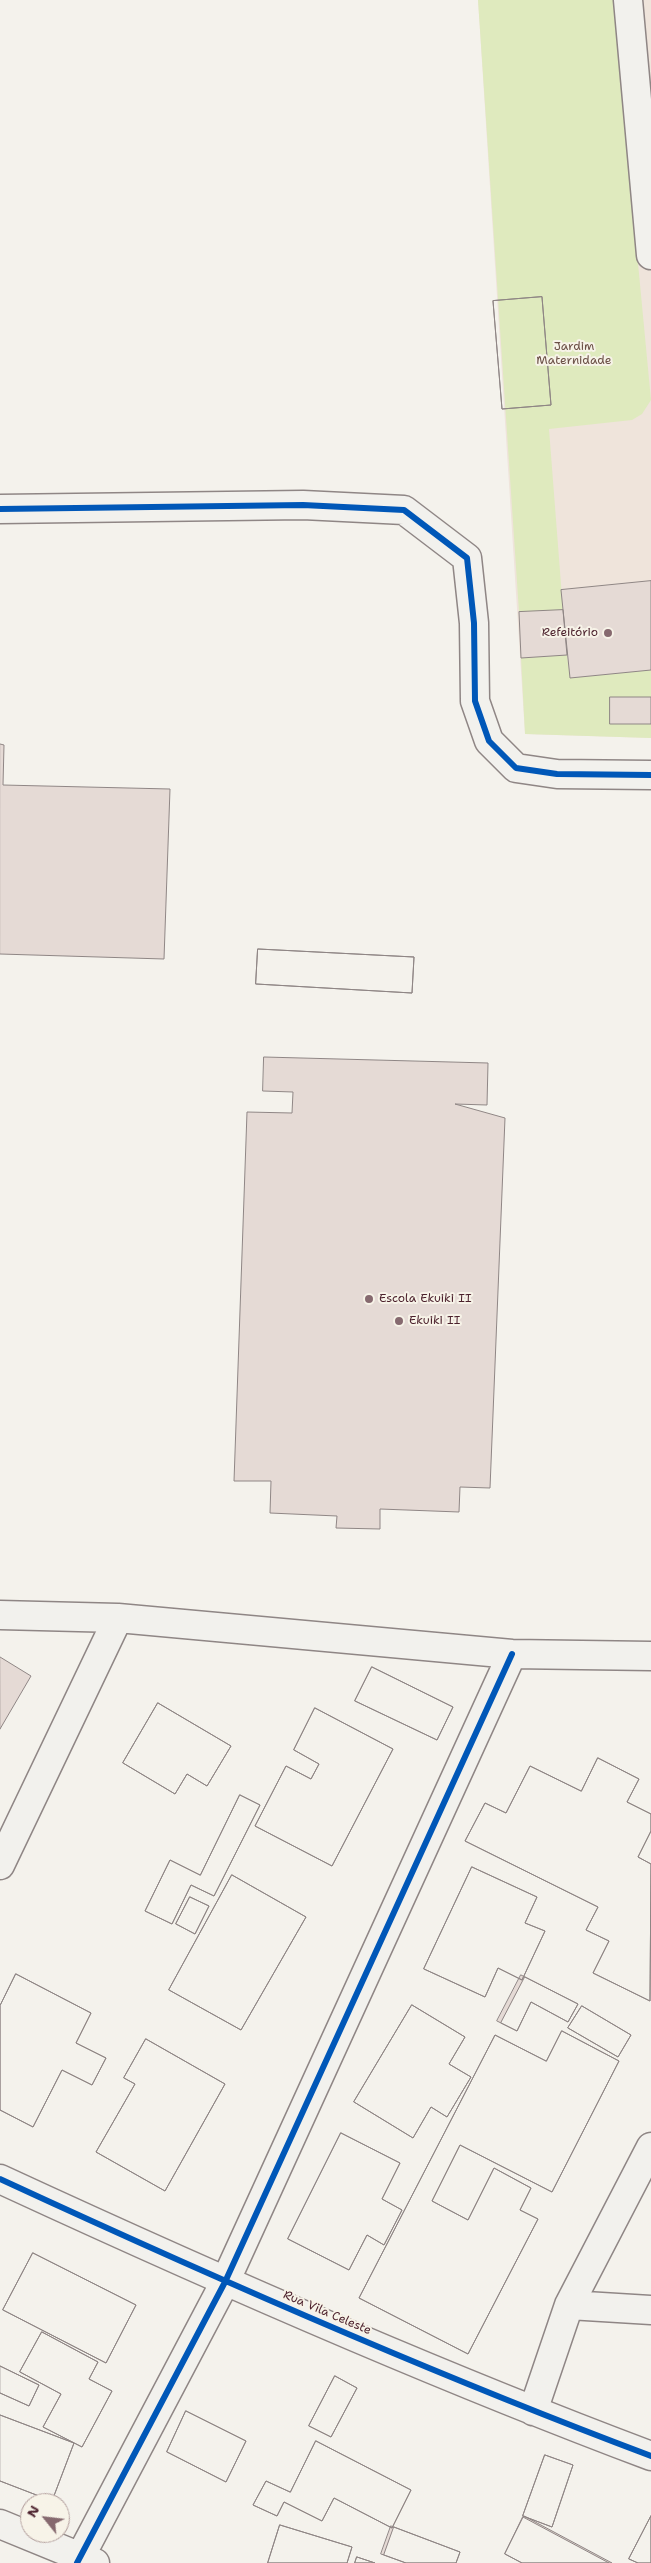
<!DOCTYPE html>
<html>
<head>
<meta charset="utf-8">
<style>
  body { margin:0 }
  #map { position:relative; width:651px; height:2563px; overflow:hidden; background:#f4f2ec; font-family:"Shantell Sans",sans-serif }
  canvas { display:block }
  .north { position:absolute; left:20px; top:2493px; width:50px; height:50px; box-sizing:border-box; background:#f7f3e8; border:1px solid #b29e9c; border-radius:50%; rotate:299deg; font-size:14px; font-weight:700; line-height:20px; text-align:center; color:#4a1f2b }
  .north::after { content:''; display:block; margin:auto; width:18px; height:22px; background:#86696f; clip-path:polygon(50% 0,100% 100%,50% 72%,0 100%) }
</style>
</head>
<body>
<div id="map">
<canvas width="651" height="2563"></canvas>
<div class="north">N</div>
</div>
<script>
const ctx = document.querySelector('canvas').getContext('2d');
ctx.lineJoin = 'round';
function fillPath(path, color) { ctx.fillStyle = color; ctx.fill(path, 'evenodd'); }
function stroke(path, color, width, dash) { ctx.strokeStyle = color; ctx.lineWidth = width; ctx.lineCap = dash ? 'butt' : 'round'; ctx.setLineDash(dash || []); ctx.stroke(path); }
function label(font, color, halo, rows, align = 'center') {
  ctx.font = font + ' "Shantell Sans",sans-serif'; ctx.lineWidth = 4; ctx.setLineDash([]); ctx.textBaseline = 'middle'; ctx.strokeStyle = halo; ctx.fillStyle = color; for (const [text, x, y, turn = 0] of rows) {
    ctx.save(); ctx.translate(x, y); ctx.rotate((+turn || 0) * Math.PI / 180); ctx.textAlign = isNaN(turn) ? turn : align; if (halo) ctx.strokeText(text, 0, 0); ctx.fillText(text, 0, 0); ctx.restore();
  }
}
const built = new Path2D(`
  M478,0H651V738L525,734Z`);
const green = new Path2D(`
  M478,0H613L651,400L642,414L632,420L549,429L563,610L519,612Z
  M567,655L570,678L651,670V738L525,734L521,658Z`);
const building = new Path2D(`
  M542,297L551,405L502,409L493,301Z
  M542,297L551,405L502,409L493,301Z
  M651,581V670L570,678L561,590Z
  M563,610L567,655L521,658L519,612Z
  M610,697H651V724H610Z
  M0,744L4,745L3,785L170,789L164,959L0,954Z
  M258,949L414,957L412,993L256,984Z
  M258,949L414,957L412,993L256,984Z
  M264,1057L488,1063L487,1105L455,1104L505,1118L490,1488L460,1487L459,1512L380,1509V1529L336,1528L337,1516L270,1513L271,1481H234L247,1112L292,1113L293,1092L263,1091Z
  M0,1657L31,1676L0,1729Z
  M372,1667L453,1707L437,1740L355,1701Z
  M372,1667L453,1707L437,1740L355,1701Z
  M158,1703L231,1746L207,1786L187,1774L175,1794L123,1763Z
  M158,1703L231,1746L207,1786L187,1774L175,1794L123,1763Z
  M315,1708L393,1749L332,1866L255,1826L286,1766L311,1779L319,1764L294,1750Z
  M315,1708L393,1749L332,1866L255,1826L286,1766L311,1779L319,1764L294,1750Z
  M598,1758L639,1779L627,1802L651,1814V1831L638,1857L651,1864L650,2001L593,1973L609,1941L586,1930L598,1907L465,1841L485,1803L506,1813L530,1766L581,1791Z
  M598,1758L639,1779L627,1802L651,1814V1831L638,1857L651,1864L650,2001L593,1973L609,1941L586,1930L598,1907L465,1841L485,1803L506,1813L530,1766L581,1791Z
  M240,1795L260,1805L214,1896L191,1885L172,1924L145,1911L170,1860L200,1875Z
  M240,1795L260,1805L214,1896L191,1885L172,1924L145,1911L170,1860L200,1875Z
  M472,1867L537,1897L525,1923L545,1931L522,1980L498,1968L485,1997L424,1969Z
  M472,1867L537,1897L525,1923L545,1931L522,1980L498,1968L485,1997L424,1969Z
  M232,1875L306,1917L241,2030L169,1990Z
  M232,1875L306,1917L241,2030L169,1990Z
  M190,1897L209,1906L195,1934L176,1924Z
  M190,1897L209,1906L195,1934L176,1924Z
  M16,1974L91,2013L76,2043L106,2058L92,2085L62,2070L33,2127L0,2110V2006Z
  M16,1974L91,2013L76,2043L106,2058L92,2085L62,2070L33,2127L0,2110V2006Z
  M521,1975L578,2004L568,2022L531,2002L517,2031L497,2021Z
  M525,1977L578,2004L568,2022L531,2002L517,2031L501,2023Z
  M412,2005L465,2037L449,2064L471,2077L447,2117L431,2107L413,2138L354,2102Z
  M412,2005L465,2037L449,2064L471,2077L447,2117L431,2107L413,2138L354,2102Z
  M582,2006L631,2035L618,2057L568,2028Z
  M582,2006L631,2035L618,2057L568,2028Z
  M562,2031L619,2061L552,2192L460,2145L432,2201L468,2220L494,2168L531,2188L520,2210L538,2219L468,2354L359,2298L495,2035L546,2061Z
  M562,2031L619,2061L552,2192L460,2145L432,2201L468,2220L494,2168L531,2188L520,2210L538,2219L468,2354L359,2298L495,2035L546,2061Z
  M146,2039L225,2084L165,2191L96,2152L135,2084L124,2078Z
  M146,2039L225,2084L165,2191L96,2152L135,2084L124,2078Z
  M341,2133L400,2163L382,2199L402,2210L384,2245L367,2235L349,2270L288,2239Z
  M341,2133L400,2163L382,2199L402,2210L384,2245L367,2235L349,2270L288,2239Z
  M33,2253L136,2305L106,2363L3,2310Z
  M33,2253L136,2305L106,2363L3,2310Z
  M42,2332L98,2362L89,2379L112,2391L82,2447L43,2427L61,2394L20,2372Z
  M42,2332L98,2362L89,2379L112,2391L82,2447L43,2427L61,2394L20,2372Z
  M0,2366L39,2385L29,2406L0,2393Z
  M0,2366L39,2385L29,2406L0,2393Z
  M335,2376L357,2388L331,2437L309,2426Z
  M335,2376L357,2388L331,2437L309,2426Z
  M186,2411L246,2441L226,2482L167,2452Z
  M186,2411L246,2441L226,2482L167,2452Z
  M0,2415L74,2443L52,2501L0,2481Z
  M0,2415L74,2443L52,2501L0,2481Z
  M316,2441L411,2490L392,2528L334,2498L322,2521L284,2502L277,2516L253,2505L266,2481L290,2492Z
  M316,2441L411,2490L392,2528L334,2498L322,2521L284,2502L277,2516L253,2505L266,2481L290,2492Z
  M545,2455L573,2465L552,2527L523,2516Z
  M545,2455L573,2465L552,2527L523,2516Z
  M524,2516L612,2563H522L505,2554Z
  M651,2516V2563H638L629,2559Z
  M651,2516V2563H638L629,2559Z
  M523,2517L609,2563H522L505,2554Z
  M280,2525L352,2547L347,2563H268Z
  M280,2525L352,2547L347,2563H268Z
  M391,2526L460,2552L456,2563H406L381,2554Z
  M394,2527L460,2552L456,2563H406L384,2555Z
  M357,2557L375,2563H355Z
  M357,2557L375,2563H355Z`);
const minor = new Path2D(`
  M628,0L651,255
  M0,509L303,505L404,510L467,558L474,623L475,701L489,741L516,768L557,774L651,775
  M0,1615L118,1618L512,1654L651,1656
  M0,1865L118,1618
  M0,2179C214,2278 430,2373 651,2456
  M569,2305L651,2310
  M533,2411L569,2305L651,2147
  M0,2524L95,2563
  M77,2563L225,2282L512,1654`);
const cycleway = new Path2D(`
  M0,509L303,505L404,510L467,558L474,623L475,701L489,741L516,768L557,774L651,775
  M0,2179C214,2278 430,2373 651,2456
  M77,2563L225,2282L512,1654`);
const markers = [
  [608,633,5,"#86696f"],
  [369,1299,5,"#86696f"],
  [399,1321,5,"#86696f"]
];
const parkNames = [
  ["Jardim",574,347],
  ["Maternidade",574,361]
];
const poiNames = [
  ["Refeitório",598,633,"right"],
  ["Escola Ekuiki II",379,1299],
  ["Ekuiki II",409,1321]
];
const streetNames = [
  ["Rua Vila Celeste",327,2313,23]
];
fillPath(built, '#efe4db');
fillPath(green, '#dfeabe');
fillPath(building, '#e5dad5');
stroke(building, '#8f8685', 1);
stroke(minor, '#8f8685', 31);
stroke(minor, '#f2f1ed', 28);
stroke(cycleway, '#0057b8', 6);
for (const [x, y, r, color] of markers) { const dot = new Path2D(); dot.arc(x, y, r, 0, 2 * Math.PI); ctx.fillStyle = color; ctx.fill(dot); stroke(dot, '#f7f3e8', 2); }
label('12px', '#6b5046', '#f7f3e8', parkNames);
label('12px', '#4a1f2b', '#f7f3e8', poiNames, 'left');
label('12px', '#4a1f2b', '#f7f3e8', streetNames);
</script>
</body>
</html>
